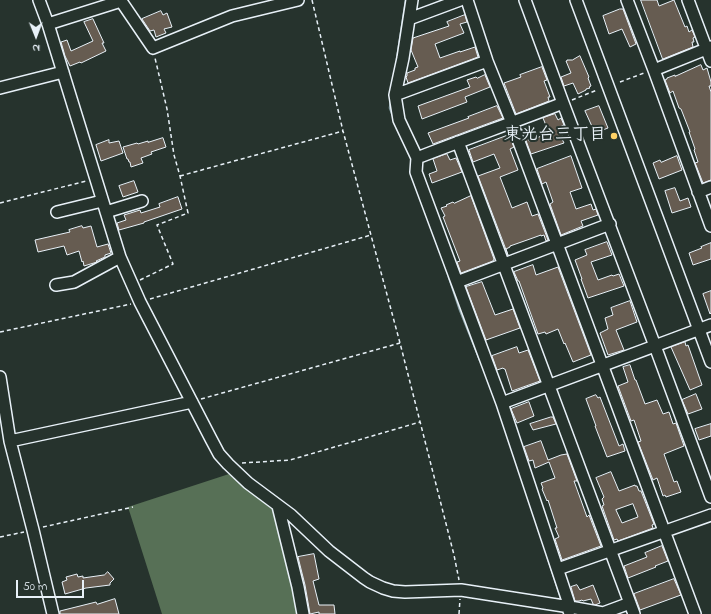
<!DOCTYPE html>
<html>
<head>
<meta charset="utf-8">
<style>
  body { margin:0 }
  #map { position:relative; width:711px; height:614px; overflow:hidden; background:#26332d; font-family:"Indie Flower",sans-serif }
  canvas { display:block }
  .north { position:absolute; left:16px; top:16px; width:40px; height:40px; -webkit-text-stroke:3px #26332d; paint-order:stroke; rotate:179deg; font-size:11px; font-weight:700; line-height:16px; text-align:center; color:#e8f1f8 }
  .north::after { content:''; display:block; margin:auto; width:14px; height:18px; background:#e8f1f8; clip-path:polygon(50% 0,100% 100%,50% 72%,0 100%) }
  .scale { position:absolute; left:16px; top:580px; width:68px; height:18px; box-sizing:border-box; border:2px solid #e8f1f8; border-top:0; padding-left:5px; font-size:12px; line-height:14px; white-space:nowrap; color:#e8f1f8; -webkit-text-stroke:3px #26332d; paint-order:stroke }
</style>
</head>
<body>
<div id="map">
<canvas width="711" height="614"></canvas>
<div class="north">N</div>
<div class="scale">50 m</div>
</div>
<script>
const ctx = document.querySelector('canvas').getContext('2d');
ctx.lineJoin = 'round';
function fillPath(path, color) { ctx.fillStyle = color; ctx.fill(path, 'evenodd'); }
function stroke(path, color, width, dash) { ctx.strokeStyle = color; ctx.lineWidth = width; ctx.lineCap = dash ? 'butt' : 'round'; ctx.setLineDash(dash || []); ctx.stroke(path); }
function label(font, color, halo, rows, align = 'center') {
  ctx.font = font + ' "Indie Flower","Klee One",sans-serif'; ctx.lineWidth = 4; ctx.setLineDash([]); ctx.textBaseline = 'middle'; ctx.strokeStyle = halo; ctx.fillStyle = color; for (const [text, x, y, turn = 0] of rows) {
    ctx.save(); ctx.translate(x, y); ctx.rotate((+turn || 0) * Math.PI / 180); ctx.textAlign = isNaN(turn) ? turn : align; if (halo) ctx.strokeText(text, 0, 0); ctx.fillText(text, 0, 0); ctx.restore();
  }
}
const green = new Path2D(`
  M229,474L240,484L271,504L286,546L299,614H162L128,507Z`);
const stream = new Path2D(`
  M397,59L406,0
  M391,99L390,108L393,116
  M449,277L460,310L480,360
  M548,558L562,601`);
const building = new Path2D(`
  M641,0H657L659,6L674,0L685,27L687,26L689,32L692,30L695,37L693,38L694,42H692L693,47L663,59Z
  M620,9H623L636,44L630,47L622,29L609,34L603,16Z
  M161,11L163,15L167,13L172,27L164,29L166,33L156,37L154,30L150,31L142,19Z
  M465,15L467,22L460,24L464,33L435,44L440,58L460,51V52L475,47L478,57L408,83L406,77L407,76V73L415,70V68L418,67L411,50L413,38L449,26L447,22Z
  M93,19L104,43H102L106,51L81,63L80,62L70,66L65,56L61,42L67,40L71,51L93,41L84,22Z
  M580,56L589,77L588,78L591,86L589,87L590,88L586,89V90L578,94L573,83L564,86L561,77L571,73L566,61H567V60H572Z
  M701,65L703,70L707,68L711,82V86H709L711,92V180L703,183L695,163L698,162L694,150L695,149L689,132H690L681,109L679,108L673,91L670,93L665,80L667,79V78L675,75V76Z
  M542,67L547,80L544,81L550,97H548L549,101L516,114L504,83L521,77L520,75Z
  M485,75L490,87L465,97L467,102L422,119L418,106L470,87L467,80L476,77L477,78Z
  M497,106L503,118L433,144L428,133L469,118L468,117Z
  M599,106L608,128L595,133L585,111Z
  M555,114L558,120L561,118L564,125L560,127L563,138L562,139L564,143L531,154L522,130L525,129L529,141L549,133L543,118Z
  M509,135L514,147L510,149L518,170L500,177L512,208L527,202L532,216L538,214L548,240L546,241L544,235L541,236V235L530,239L510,246V247L506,249L508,255L478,176L500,168L494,154L473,162L469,150Z
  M163,138L166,147L151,152L152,154L141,158L143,163L131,167L130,162H129L128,159H127L123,147L137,143L138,144L148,141V142Z
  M109,140V143L119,141L123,153L101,161L96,145Z
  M447,154L450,160L456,158L462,172L432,183L429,174L437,171L433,159Z
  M571,156L582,188L570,192L576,209L591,204L593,210L596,209L598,215L581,221L583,226L561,235L550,204L553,202L546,182L542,184L537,169Z
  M677,156L682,170L659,179L653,163L660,160L661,162Z
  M134,181L138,192L123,197L119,186Z
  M675,188L680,201L688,198L691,207L672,213L665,191Z
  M471,196L494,259L493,261L461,273L457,262L460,261L443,217L445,216L441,208L447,206L446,205L453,202L454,203Z
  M178,197L182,209L144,222V223L119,230L117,223L126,220L124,215L140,210L141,213L160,207L159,204Z
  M82,226L83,228L91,226L97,247L108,244L111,253L105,255V257L96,261L97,262L84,266L83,261L82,262L79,251L67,255L64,246L38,252L35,240L70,232L69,230Z
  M607,242L612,255L591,262L598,280L612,275L613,276L619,274L624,286L588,298L581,279H582L575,260L587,255L585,250Z
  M711,243V259L693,265L689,253L702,248L701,247Z
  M533,265L536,275L558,267L591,355L573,362L565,343L564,344L558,329L546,334L545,332L538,334L519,281H518L514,272Z
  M482,282L495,315L513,309L520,328L486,340L466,287Z
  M711,291V313L710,314L703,294Z
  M630,301L637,322L616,330L624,350L608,355L600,333L608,329L605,318L613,315L611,308Z
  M685,342L686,346L688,345L702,385L690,390L671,347Z
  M517,347L519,353L528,350L540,381L512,391L505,369H504L503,368L497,370L492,356Z
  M630,365L635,380H636L645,404L657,400L663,414L669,412L673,424L676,423L684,446L664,454L674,482L677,481L681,492L666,497L665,495L663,496L657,478L653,480L638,442L641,441L634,420L631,421L618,386L628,382L623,367Z
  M696,394L702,409L688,414L682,400Z
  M596,395L598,398L600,397L619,446L623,444L625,451L607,457L595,426H596L586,399Z
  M529,402L534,416L517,423L511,409Z
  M551,417H553L556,424L533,430L530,424Z
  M711,424V436L699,440L695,429Z
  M541,441L548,460L561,455L567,454L577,481H574L587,517L589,515L601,546L562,560L555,539L559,537L555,528H557L548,500L547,501L542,489L543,488L541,483L555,478L549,462L535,468L533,460L529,461L524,447Z
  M611,472L619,491L635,485V486H637L639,491H641L654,524L652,525L653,528L618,541L617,539L614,540L602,506L604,505L602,499L604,497L596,478ZM633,504L638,517L622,523L616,510Z
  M662,546L668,561L655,566L656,567L628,578L624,566L647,557L645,553Z
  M314,554L319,579L313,581L319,605H334L335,614H319V612L310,614L305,585L298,557Z
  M108,572L114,579L110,583V585L86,588L65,594L62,582L67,580L66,577L77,574L78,577L83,576V578L104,575Z
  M674,579L681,595L640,610L634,594Z
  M577,585L580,590L593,585L600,603L595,605L593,604L591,599L583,601L582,600L579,601H575L571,587Z
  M115,599L119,614H60V611L96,602L97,604Z`);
const path = new Path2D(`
  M312,0L343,131L400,343L454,555L459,580
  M620,82L644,73
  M572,100L597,90
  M180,176L343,131
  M0,203L86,181
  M140,280L173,264L157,225L188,213L180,176L174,155L167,109L155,58
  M150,299L371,235
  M0,332L131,304
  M201,399L400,343
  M242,463L290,460L420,422
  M43,527L133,507
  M0,537L24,532
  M459,614L460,599`);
const minor = new Path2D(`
  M39,0L48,24L120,257L140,302L211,439L219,454L228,464L248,483L291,515L329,551L364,578L370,582L383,588L393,591L405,592L461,590L570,607L603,613L630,603
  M412,0L403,58L395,95L399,120L417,158L416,172L502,403L570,607L569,611
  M467,0L487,61L512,123L695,614
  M525,0L563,103L655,346L711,497
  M576,0L711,362
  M627,0L654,70L711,226
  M688,0L711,61
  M121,1L153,48L232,16L298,0
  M409,19L460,0
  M48,24L121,1V0
  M654,70L711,47
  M0,88L63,72
  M395,95L487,61
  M458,142L634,614
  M417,158C465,139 515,122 563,103
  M698,192L711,187
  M57,212L102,201
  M106,212L142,201
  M457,282L610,224
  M56,285L74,282L120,257
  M0,377L10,441L33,530L53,614
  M502,403L711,325
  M10,441L192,402
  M278,506L298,587L303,614
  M558,569L711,515`);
const markers = [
  [614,136,4,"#ffd166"]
];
const poiNames = [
  ["東光台三丁目",606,136]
];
fillPath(green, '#577056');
stroke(stream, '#8aa2a8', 2.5);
fillPath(building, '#665c51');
stroke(building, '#e8f1f8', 1);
stroke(minor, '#e8f1f8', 14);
stroke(path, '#e8f1f8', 1.5, [4, 3]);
stroke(minor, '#26332d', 11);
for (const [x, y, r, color] of markers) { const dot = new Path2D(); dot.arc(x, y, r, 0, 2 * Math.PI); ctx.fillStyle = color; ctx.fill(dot); stroke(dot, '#26332d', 1.5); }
label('bold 17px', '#e8f1f8', '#26332d', poiNames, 'right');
</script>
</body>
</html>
